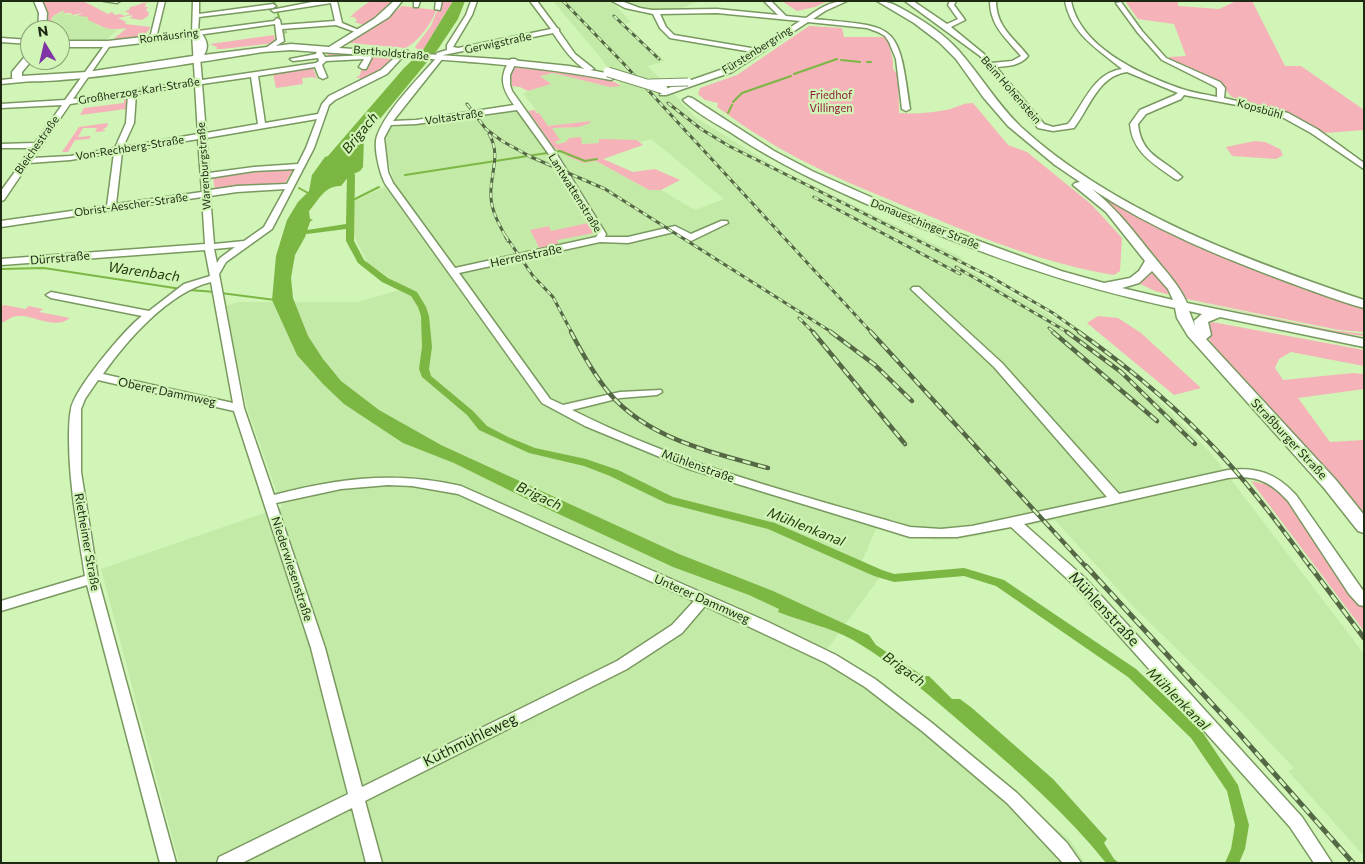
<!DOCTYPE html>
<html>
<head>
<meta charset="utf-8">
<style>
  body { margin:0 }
  #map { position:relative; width:1365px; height:864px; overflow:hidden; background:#d1f4b7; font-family:Commissioner,sans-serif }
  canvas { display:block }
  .frame { position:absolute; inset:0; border:2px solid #1d2912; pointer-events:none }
  .north { position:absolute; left:20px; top:20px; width:50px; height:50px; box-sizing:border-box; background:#d1f4b7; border:1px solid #89a375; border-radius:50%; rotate:351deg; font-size:14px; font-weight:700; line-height:20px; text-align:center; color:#1d2912 }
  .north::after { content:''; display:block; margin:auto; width:18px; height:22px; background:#8035a6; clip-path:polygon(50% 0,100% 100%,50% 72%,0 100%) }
</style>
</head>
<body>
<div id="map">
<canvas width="1365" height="864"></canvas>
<div class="frame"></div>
<div class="north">N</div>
</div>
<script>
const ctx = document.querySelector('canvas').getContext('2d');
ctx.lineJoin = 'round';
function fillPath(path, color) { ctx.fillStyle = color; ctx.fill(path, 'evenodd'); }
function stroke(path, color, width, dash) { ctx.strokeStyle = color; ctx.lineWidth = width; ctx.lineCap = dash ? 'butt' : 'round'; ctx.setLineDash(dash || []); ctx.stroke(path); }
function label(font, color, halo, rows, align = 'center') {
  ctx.font = font + ' Commissioner,sans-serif'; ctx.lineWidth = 4.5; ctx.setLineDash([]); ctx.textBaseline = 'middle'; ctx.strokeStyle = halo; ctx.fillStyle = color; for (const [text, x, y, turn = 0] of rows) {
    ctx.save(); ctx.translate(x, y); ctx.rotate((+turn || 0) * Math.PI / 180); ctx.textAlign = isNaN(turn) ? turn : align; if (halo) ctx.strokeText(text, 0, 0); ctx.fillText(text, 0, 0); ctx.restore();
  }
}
const built = new Path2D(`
  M553,1H611L631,22L624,24L665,61L648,66L695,117L779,169L963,258L956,263L1040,309L1078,334L1114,362L1153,395L1210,452L1364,654V856L1288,771L1294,768L1235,706L1132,605L1055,520L961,539L936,540L911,536L877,527L862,561L883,573L825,652L877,682L1070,840L1085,863H179L101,569L282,507L248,411L225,306L239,302H358L406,288L368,264L354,236V201L394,183L383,140L388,128L515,110L532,117L553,147L569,157L584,163L596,161L649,190H661L695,210L724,199L651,139L641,142L637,140H599V143L582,144L566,142L558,144L554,142L559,140L551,128L579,127L588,121L548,126L523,93L550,84L539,76L553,73L610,87L621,85L600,57Z
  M622,1H698L679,10L668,11L646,9Z
  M62,10H64L63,13L76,16L83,13L98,26L117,30L104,42H60V30H49L58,25L52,22L53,16L61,13Z`);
const green = new Path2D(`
  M41,1H83L108,14L112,12L115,15L120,14L125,16L130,14L125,11L129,10L130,7C138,6 142,2 150,2L146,3L145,7H148L146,11L149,12L148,16L142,20L129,18L132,17V15L118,18L126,22L125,24L151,27L144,36L111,41L127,28C106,31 106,28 88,20V17L78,16L82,13L73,15L70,13H63L64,10L53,16L51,20L54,23L48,26L57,27L46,30L47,10Z
  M371,1H395L373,20L363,25L355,22L357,20L354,17H350C355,12 365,4 371,1Z
  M441,1H453L423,50L417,49L415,47L431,26Z
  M782,1H828L815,7L797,11Z
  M1125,1H1178V6L1219,9L1234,2L1252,1L1285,66H1301L1364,110V130L1325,133L1292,114L1232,97L1217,81L1171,60L1169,57L1186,56L1174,24L1138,19Z
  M402,6L436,10C433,22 417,43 405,48L350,43L348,41L386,19Z
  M809,26L842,28L844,37H887L893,61V69L898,75L899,113C915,114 930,113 946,110C956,108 962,103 973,103L1008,145L1027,152L1091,204L1122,238L1120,271L1114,275C1047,264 984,239 922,213C866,190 809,168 758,135C744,127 731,116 717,107L718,103L705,100L698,94L700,88L737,75Z
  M274,35L275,41L278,42L275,43L222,49H216L217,47L210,44Z
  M327,53L395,56C387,66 374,79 360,80V78H356L360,75L362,67L371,56L329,58Z
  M514,67C531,65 612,75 621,86L610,87L553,73L540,76L551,84L528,91L520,87L512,86L510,70Z
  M313,68L317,79L313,77L302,78L303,84L276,88L273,74Z
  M128,95L126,109L80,115L84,108L124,103V98L111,100L112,98Z
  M535,110L536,113H539L548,126L591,121L590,123L579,127L552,128L560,140L554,142L558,144L566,142L569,138L581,137L582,144L599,143V139L637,140L643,145L603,159L633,172L655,169L680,180L661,190H649L596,161L584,163L569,157L553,147L528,111Z
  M108,123L107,127L102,129L105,130V131L95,132L97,128H83L78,137L91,136L89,139L75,140L68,152H62L79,127Z
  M1255,141L1265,142L1280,149L1283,155L1276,159L1232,156L1226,147Z
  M1056,165L1117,202L1323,294L1364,308V332L1339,330L1182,298L1088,190Z
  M294,168L285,183L215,190L213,177Z
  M588,223L594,233L557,240L559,245L540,249L530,230L549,226L551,231Z
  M1153,268L1175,296L1155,291L1138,283L1147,277Z
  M1183,299L1330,330L1364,334V336L1339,333Z
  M5,305L25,309L29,306L43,309L39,312L70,318C55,330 37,316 20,316C12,315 7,321 1,323V306Z
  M1098,316L1118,318L1141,333L1201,388L1174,395L1087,323Z
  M1212,322L1364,350V366L1291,352L1279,359L1275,368L1283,380L1353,373L1364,374V389L1298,398L1330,442L1364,440V517L1214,348C1210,339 1202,329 1212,322Z
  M1251,481L1270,485L1285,497L1364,606V631Z`);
const water = new Path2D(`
  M453,1H465L458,19L438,49L364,138L363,167L360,171L349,176L341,186C325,185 318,201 309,211L310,219H313L310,222L305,237L295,255L291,278L293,298L308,336L323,359L341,381L379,410L441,445L679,554L773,591L869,635L876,645L923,676H929L952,699H960L972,708L1053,779L1107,839L1104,843L1114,859L1119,863H1106C1067,814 1020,773 973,733C935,700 897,666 853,640C830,627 803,622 778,612L779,609L749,595L673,567L537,504L454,463L403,443L344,404L323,384L297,355L272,300L276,256L287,220L298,202L309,191L312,175L325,157L328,156L404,68L423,50Z`);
const stream = new Path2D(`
  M274,1L276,9
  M277,11L279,17
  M841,60L860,62
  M867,62H871
  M794,74L837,59
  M733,102L742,93L791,76
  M728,113L732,105
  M405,175L560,151L585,161L597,159
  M299,188L308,193
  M351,201L379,187
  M1,269L44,268L181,289
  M189,290L216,292
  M221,293L275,300`);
const canal = new Path2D(`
  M342,161H348L355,175L354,241L364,260L388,278L417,292L426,307L429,316L432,347L429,369L431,376L473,411L487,426L508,437L535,448L586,459L618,470L673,497L775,523L882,570L894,574L964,568L1004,580L1136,669L1201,730L1238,785L1249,825L1245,849L1239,863H1225L1231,849L1235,825L1227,791L1191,738L1128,677L996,586L964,576L894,582L874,576L768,529L666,503L610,476L584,466L529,453L479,430L467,415L422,377L419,369L422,347L421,316L418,307L411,296L382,282L358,263L346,241V229L307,234L303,232L307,230L346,224L347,175L341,163Z`);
const minorTunnel = new Path2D(`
  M283,31L284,34`);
const minor = new Path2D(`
  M104,1H120L117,3Z
  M159,1H165L156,38L153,40L150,38Z
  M193,1H199V14L273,4L276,6L273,8L199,17L198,31L274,21L277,18L280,20L281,25L335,21L331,3L274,12L271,10L317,1H337L342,23L361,31L358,33L336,25L282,29L284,41L269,50L266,48L267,47L277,40L275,24L198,35L202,80L316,63L319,61L318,58L293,61L290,59L316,54L317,51H321L325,57L369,55L372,57L366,69H363L359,67L364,59L326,61L322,65L327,77L323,79L319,77L315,67L258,76L265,123L318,114L322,104L329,96L381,70L403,50L408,51L387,74L335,100L329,105L314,148L272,229L226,262L219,274L244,408L274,495C339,478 394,471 461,486L768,622L836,655L875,679L932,723L1017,793L1067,843L1081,863H1063L1007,803L922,731L865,687L826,663L705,606L682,633L627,669L365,801L382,863H366L352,808L242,863H217L219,857L348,794L311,648L234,411L98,380L85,399L81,409V472L98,579L176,863H160L87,585L1,611V601L85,576C78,530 69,485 69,439C69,429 69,418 71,409C75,388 125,329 142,316L51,298L46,295L51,292L149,311L184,284L210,276L205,250L1,265V259L205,244L202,197L1,227V221L107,206L114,153L70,160L29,163L4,200L1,201V191L32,148H1V144L35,143L62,105L1,108V104L65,100L106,43L108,42L111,44L73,99L195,81L192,34ZM251,77L258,124L206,133L202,84ZM195,85L198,134L123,147L134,123L136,94ZM128,95L126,123L115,148L70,156L33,158L70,104ZM317,119L306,148L298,164L254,167L209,173L206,138ZM198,139L202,192L116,204L122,152ZM295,169L287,184L237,186L210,190L209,178L254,171ZM285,189L264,227L244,241L214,244L210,196L237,192ZM235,247L220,258L217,263L214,249ZM211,282L233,403L103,374C127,340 169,292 211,282ZM388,485L412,486L458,494L694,601L672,625L617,661L362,787L325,648L276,503L341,489Z
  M414,1H420L418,7H414Z
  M436,1H442L440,10L435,9Z
  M471,1H477L472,15L453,47L458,48L551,29L530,1H537L557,28L559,29V31L575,54L594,69L587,71C572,61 563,48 553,33L443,55V58L393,121L416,120L514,105C502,89 498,76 511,59H515L517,60L510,75V85L512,91L556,153L606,234L605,237H628L675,226L691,234L721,221H727L728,223L691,241L674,232L628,243L600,242L459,273L550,399L563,405L620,392L661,390L662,392L657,395L620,398L572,410C679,464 796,494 910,527L941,529L972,526L1107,497L994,367L913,291L911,289L913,287H919L1002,363L1119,494L1228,470C1257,467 1276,473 1296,495L1364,592V606L1359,605L1349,594L1288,501C1270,481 1255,475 1228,478L1024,524L1085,578L1302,817L1332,863H1314L1290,827L1075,586L1011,527L957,537H910L689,469L585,426L542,403L386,185C380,175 373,147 377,136C387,109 419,78 438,56L436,54L437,53L447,50V45L466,15ZM517,110L548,153L598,234L596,237L455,268L393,183L388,172L384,138L391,125L416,124Z
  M612,1H621L640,8L652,10L717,9L778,15L764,1H771L786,16L806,18C819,9 829,1 847,1L825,11L813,19C898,27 898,22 910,109L906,111L902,109L896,59L889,42L885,36L878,32L867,28L808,22L732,72L666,95H660V91L726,68L752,52L670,38L660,28L653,14L625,8ZM717,13L800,21L757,49L674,35L666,27L660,14Z
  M905,1H913L947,24L958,19L948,5L950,1H956L954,5L965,20L951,27L984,54L992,63L1012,61L1021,56C1006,38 990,26 990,1H996C996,27 1014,38 1028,56C1020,66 1008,66 996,67L1044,124L1053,127L1068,124C1084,104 1093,73 1122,69C1098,49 1071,34 1065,1H1071C1080,48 1142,75 1182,89C1193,93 1205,94 1217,97V88L1214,86L1162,60L1138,33L1116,3L1121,2L1142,31L1166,58L1220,82L1225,88L1224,98L1288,113L1317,129L1364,163V169L1311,133L1282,117L1242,106L1184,95L1181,99L1146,114L1138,124C1141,156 1163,158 1182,177L1178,180L1175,179C1154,164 1132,152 1130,124L1140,110L1175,95L1178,93L1127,72C1098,76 1090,107 1074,128L1053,131L1038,128L980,56Z
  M1,38L30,40V44L1,42Z
  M29,77H32V81L1,84V80Z`);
const major = new Path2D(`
  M34,1H42L47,13L46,30H38L39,13Z
  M394,1H402L389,17L339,48L511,60L569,66L611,74L616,77L611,80C506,60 397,58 291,50L263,52C229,57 29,92 12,78V72L27,54L30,53V60H32L22,72V76L87,72L193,56L198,48L194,37L108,47H60V41H108L195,31L202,34C207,41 209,47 204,55L291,44L329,47L374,19Z
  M877,1C890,1 897,6 908,12C927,23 945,35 959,51C981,76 997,104 1021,127C1114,212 1246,260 1364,300V308C1338,301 1313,291 1288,282C1221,257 1152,229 1092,189C1120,212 1133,231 1155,258C1167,273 1179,285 1187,303L1364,339V347L1220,317L1208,322L1211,335L1206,339L1336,480L1364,515V533L1358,531L1324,488L1188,336L1177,318L1175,308C1070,286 968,250 871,206C824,185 779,164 736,136C721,126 695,113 683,100L688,97L692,98L774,151L814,172L932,224L1061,271L1104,283L1130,278L1139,271L1145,261L1106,212L1073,185L1075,183L1080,182L1055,165L1008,126L983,97L956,59L939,42L914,23ZM1152,271L1168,289L1173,300L1122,288L1139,283ZM1189,311L1202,314L1194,321L1195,326Z`);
const railFar2 = new Path2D(`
  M563,1L624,64L872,333
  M614,16L659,59
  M668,103L701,129L729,146L991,277L1053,313L1081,333
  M467,104L486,129L502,141L531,157L605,189L833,333
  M489,134C502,156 489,175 491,198C492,213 501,228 508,241
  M814,197L960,274
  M505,235L533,276L553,297L572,333
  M956,267L1069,333
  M799,318L814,333
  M1049,328L1055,333`);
const railFar1 = new Path2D(`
  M571,332C582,353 594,375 610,394C649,439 713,453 768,468
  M813,332L905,444
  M831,332L875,365L912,401
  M871,332L1087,568
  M1053,332L1157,421
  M1067,332L1121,372L1195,444
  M1079,332C1131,369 1180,410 1223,457C1255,492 1283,530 1311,568`);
const rail = new Path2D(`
  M1086,566L1236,730L1353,863
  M1310,566L1364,638`);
const minorBridge = new Path2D(`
  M650,83L688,82`);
const majorBridge = new Path2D(`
  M608,72L663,89`);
const farStreetnames = [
  ["Romäusring",169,36,-7],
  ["Gerwigstraße",498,43,-12],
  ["Fürstenbergring",757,50,-32],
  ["Bertholdstraße",391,53,5],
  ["Beim Hohenstein",1011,90,49],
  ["Großherzog-Karl-Straße",139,91,-9],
  ["Kopsbühl",1260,109,16],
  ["Voltastraße",454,117,-8],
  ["Bleichestraße",37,145,-55],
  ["Von-Rechberg-Straße",130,148,-9],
  ["Warenburgstraße",204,166,-94],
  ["Lantwattenstraße",575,193,58],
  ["Obrist-Aescher-Straße",131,205,-8],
  ["Donaueschinger Straße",925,224,22]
];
const farParknames = [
  ["Friedhof",831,95],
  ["Villingen",831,108]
];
const streetNames = [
  ["Herrenstraße",526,256,-12],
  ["Dürrstraße",60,258,-5],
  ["Oberer Dammweg",167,392,12],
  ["Straßburger Straße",1289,439,47],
  ["Mühlenstraße",698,466,20],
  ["Rietheimer Straße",87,542,80],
  ["Niederwiesenstraße",292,569,72],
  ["Unterer Dammweg",702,599,24]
];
const waterNames = [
  ["Brigach",360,133,-51],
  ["Warenbach",144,272,8],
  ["Brigach",539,496,25],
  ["Mühlenkanal",806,527,22],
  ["Brigach",904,669,36],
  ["Mühlenkanal",1178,699,45]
];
const nearStreetnames = [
  ["Mühlenstraße",1104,609,47],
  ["Kuthmühleweg",470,740,-26]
];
fillPath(built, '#c4eaa7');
fillPath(green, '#f5b2b8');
fillPath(water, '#7cb744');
stroke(stream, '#7cb744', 2);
fillPath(canal, '#7cb744');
stroke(minorTunnel, '#adcb96', 7, [7, 4]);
stroke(minor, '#799960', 3);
stroke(major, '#799960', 3);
fillPath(minor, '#fff');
fillPath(major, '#fff');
stroke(railFar2, '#556846', 3);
stroke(railFar1, '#556846', 4.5);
stroke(rail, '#556846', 5);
stroke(railFar2, '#d1f4b7', 2, [5]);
stroke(railFar1, '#d1f4b7', 2.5, [8]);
stroke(rail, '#d1f4b7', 3, [9]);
stroke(minorBridge, '#799960', 9, []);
stroke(majorBridge, '#799960', 11, []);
stroke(minorBridge, '#fff', 7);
stroke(majorBridge, '#fff', 9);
label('11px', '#1d2912', '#d1f4b7', farStreetnames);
label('11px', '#8e1937', '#d1f4b7', farParknames);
label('12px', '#1d2912', '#d1f4b7', streetNames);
label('italic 14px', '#253c0e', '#d1f4b7', waterNames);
label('15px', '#1d2912', '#d1f4b7', nearStreetnames);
</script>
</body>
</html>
